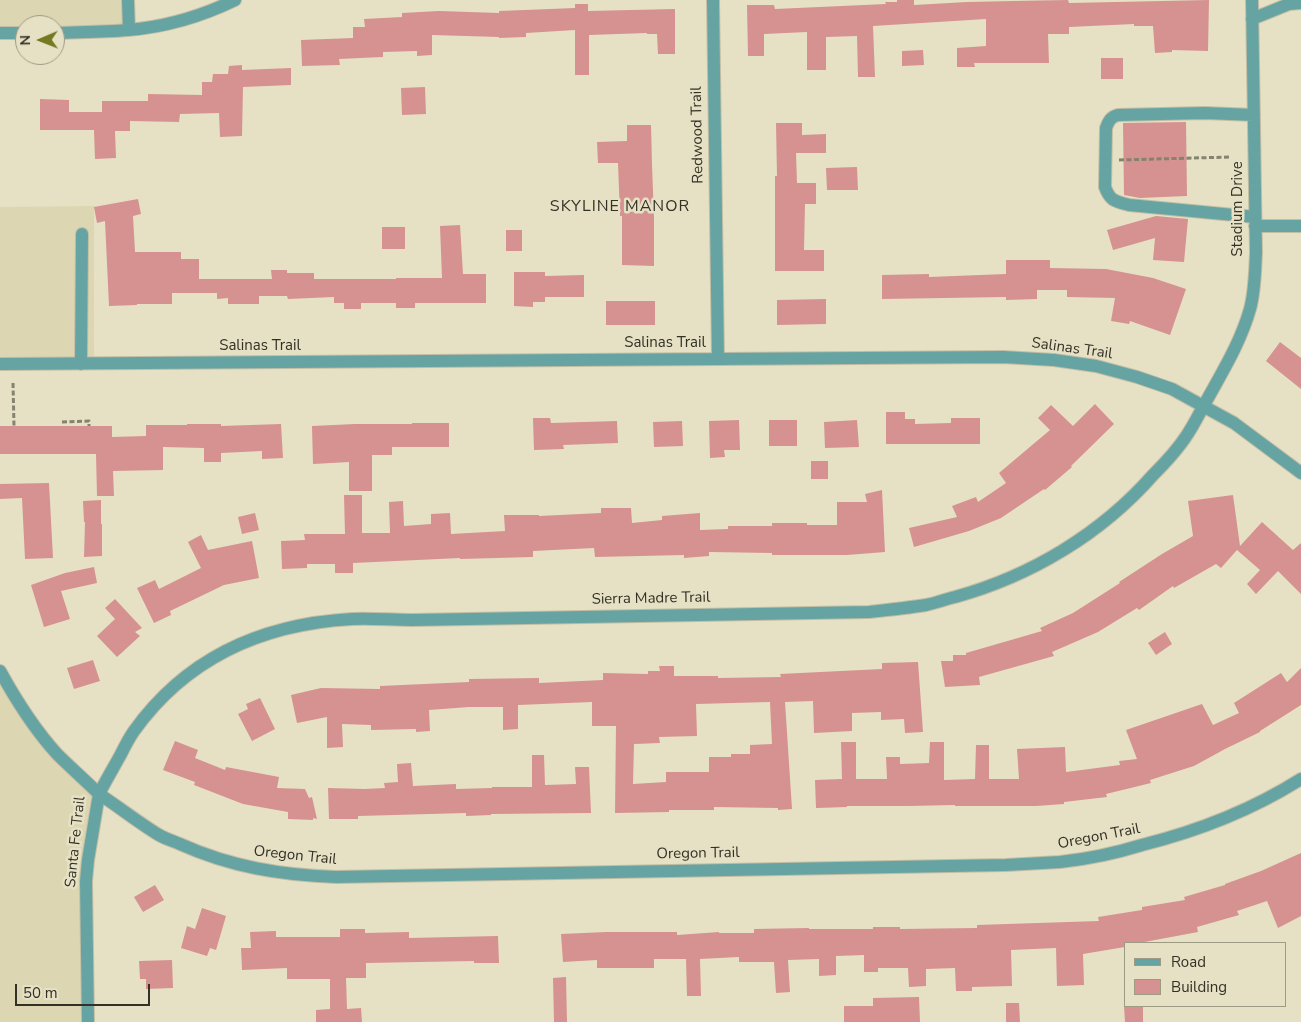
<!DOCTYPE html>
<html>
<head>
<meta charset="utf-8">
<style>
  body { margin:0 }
  #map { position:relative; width:1301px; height:1022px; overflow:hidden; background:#e6e1c5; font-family:"Nunito Sans",sans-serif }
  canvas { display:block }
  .legend { position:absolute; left:1124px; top:942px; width:162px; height:65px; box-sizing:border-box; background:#e6e1c5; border:1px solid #9e9b85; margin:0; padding:6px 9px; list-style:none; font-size:15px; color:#333126 }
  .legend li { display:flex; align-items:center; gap:10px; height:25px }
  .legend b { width:25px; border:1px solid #9e9b85 }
  .north { position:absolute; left:15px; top:15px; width:50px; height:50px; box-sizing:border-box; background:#e6e1c5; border:1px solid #9e9b85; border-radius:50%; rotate:269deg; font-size:14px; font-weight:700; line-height:20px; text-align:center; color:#333126 }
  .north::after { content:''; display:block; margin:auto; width:18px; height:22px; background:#757921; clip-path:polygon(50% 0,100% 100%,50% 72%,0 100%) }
  .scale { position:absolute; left:15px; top:984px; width:135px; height:22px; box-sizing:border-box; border:2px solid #333126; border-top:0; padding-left:6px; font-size:15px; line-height:18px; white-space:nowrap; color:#333126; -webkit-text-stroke:4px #e6e1c5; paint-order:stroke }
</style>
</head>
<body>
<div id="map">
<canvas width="1301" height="1022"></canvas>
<ul class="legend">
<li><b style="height:6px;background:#66a4a3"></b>Road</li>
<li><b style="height:14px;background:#d59290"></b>Building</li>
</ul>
<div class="north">N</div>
<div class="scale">50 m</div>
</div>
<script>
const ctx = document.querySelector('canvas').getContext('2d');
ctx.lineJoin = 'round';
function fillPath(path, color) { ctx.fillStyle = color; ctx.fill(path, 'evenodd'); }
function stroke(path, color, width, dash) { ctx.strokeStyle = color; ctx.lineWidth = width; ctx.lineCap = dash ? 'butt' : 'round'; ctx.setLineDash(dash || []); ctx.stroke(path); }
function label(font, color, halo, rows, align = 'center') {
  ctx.font = font + ' "Nunito Sans",sans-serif'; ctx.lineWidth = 5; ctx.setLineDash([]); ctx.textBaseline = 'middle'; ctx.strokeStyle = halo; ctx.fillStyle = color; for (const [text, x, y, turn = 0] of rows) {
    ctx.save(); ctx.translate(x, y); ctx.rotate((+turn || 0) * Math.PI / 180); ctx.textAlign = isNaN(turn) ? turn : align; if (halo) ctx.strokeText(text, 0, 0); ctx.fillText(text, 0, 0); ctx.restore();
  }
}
const built = new Path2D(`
  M0,0H128L129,30L55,33V25H25V33H0Z
  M94,206V364H0V207Z
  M0,671L27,715L99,794L88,860V1022H0Z`);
const building = new Path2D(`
  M897,0H914V5L967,2L1013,1L1068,0L1069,3L1209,0L1208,51L1172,50V52L1155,53L1153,26H1134V24L1069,27V34H1048L1049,63H974L975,67H957V48L986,46V19L873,26L875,77H858L857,36L826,37V70H807V32L764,34V56H748L747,5H774L775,9L886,4L885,2H897Z
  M575,4H588V11L675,9V54H658L657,34H647V33L589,35V75H575V30L526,33V37L499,38V37L432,35V55L417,56V51L383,52V57L339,59L340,65L302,66L301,40L353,38V27H365L364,19L402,17V13L439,11L499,13V11L575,8Z
  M923,50L924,65L902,66V51Z
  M1101,58H1123V79H1101Z
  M242,65V70L291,68V85L243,87L242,136L220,137L219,113L180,114L179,122L130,121V131H115L116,158L95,159L94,130H40V99L69,100V112H102V101H148V94L202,95V82H212L213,74H228L229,66Z
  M425,87L426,114L402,115L401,88Z
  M1186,122L1187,196L1140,198L1124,195L1123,123Z
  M776,123H802V135L826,134V153H796L797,183H816V204H805L804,250H824V271H775V176H777Z
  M627,125H651L652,165L654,218V266L622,265V216H620L618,163H598L597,142L627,141Z
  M857,167L858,190H827L826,168Z
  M138,199L141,214L133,216L135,252H181V259H199V279H272L271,270H287V273H314V279H396V278H442L440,226L460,225L463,274H486V303H415V308H396V303H361V309H344V303H334V297L288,299L287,296H259V304H228V298L217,299V293H172V304H137V305L109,306L105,221L97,223L94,207Z
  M1156,216L1188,219L1184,262L1153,260L1155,238L1113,250L1107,230Z
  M382,227H405V249H382Z
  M506,230H522V251H506Z
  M1006,260H1050V268L1106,269L1153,278L1186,289L1170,335L1130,321L1129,324L1111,321L1115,298L1067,297V290H1037V299L1006,300V297L882,299V275L929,274V277L1006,274Z
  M514,272H545V276L584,275V297H545V302H533V307L514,306Z
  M826,299V324L777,325V300Z
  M606,301H655V325H606Z
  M1280,342L1301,358V389L1266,361Z
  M1095,404L1114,424L1071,466L1072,467L1045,490L1044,489L1001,518L969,531L914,547L909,528L957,517L952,506L976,497L978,502L1006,483L999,473L1050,430L1038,418L1051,405L1073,426Z
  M886,412H905V419H915V424L951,423V418H980V444H886Z
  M533,418H550L551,423L617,421L618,443L563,445L564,449L534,450Z
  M739,420L740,450H724L725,457L710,458L709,421Z
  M769,420H797V446H769Z
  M857,420L859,447L825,448L824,422Z
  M682,421L683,446L654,447L653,422Z
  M412,423H449V447H392V455H372V491H349V462L313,464L312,426L355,424H412Z
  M187,424H221V426L281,424L283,458L262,459V451L221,453V462H204V448L163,447V470L113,471L114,496H97L96,454H0V426H112V437L146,436V425H187Z
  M811,461H828V479H811Z
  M49,483L53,558L25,559L22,498L0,499V484Z
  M882,490L885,552L847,555H772V553L709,552V556L684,558V555L595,557L594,548L533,551V557L460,559V558L353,563V573H335V564H307V568L282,569L281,541L305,540L304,534H345L344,495H362V533H390L389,502L403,501L404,526L431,524V514L450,513L451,534L505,531L504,515H539V516L601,513V508H631L632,523L662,520V516L700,513V530L728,529V526H772V523H807V525H837V502H867L865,494Z
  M1233,495L1240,546L1262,522L1293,550L1301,543V594L1278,571L1256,594L1247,584L1260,570L1237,550L1221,568L1216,564L1174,588L1173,586L1139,610L1137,608L1098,632L1052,652L1054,656L979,677L980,685L945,687L941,661H953V655H966V653L1042,631L1040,628L1073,613L1120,583L1119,582L1162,554L1193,536L1188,501Z
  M101,500V524H102V556L84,557L85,522H84L83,501Z
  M255,513L259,530L242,534L238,517Z
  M201,535L208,550L252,541L259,578L224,585L170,611L171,615L154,623L137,588L155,580L159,589L201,568L188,542Z
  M94,567L97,583L61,591L70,619L44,627L31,585L65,573Z
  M115,599L142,628L135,632L140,636L117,657L97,636L115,619L105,608Z
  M1165,632L1172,644L1156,655L1148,643Z
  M93,660L100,681L74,689L67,668Z
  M918,662L923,732L905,733L904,719L881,720V712L852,713V731L814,733L813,701L785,702L792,809L778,810V808L714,807V810H669V812L615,813L616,726H592V702L518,705V729L503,730V707H469L429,710L430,731L416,732V729L371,730V725L342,724L343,747L327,748V717L297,723L291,695L321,688L380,689V686L469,682V679L539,678V683L603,680V673L648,674V671H660L659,666H674V676H718V678L781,677L780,674L882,669V663ZM770,702L772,744L750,745V754H731V757H709V772H666V782L633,784L634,744L660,743L659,737L697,736L696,704Z
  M1301,668V705L1260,731V732L1225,749L1194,766L1150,780L1151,783L1106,794L1107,797L1064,802V804L1036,806H955V805L908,806H847V807L816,808L815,780L842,779L841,742H856V779H887L886,757H900V764L929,763L930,742H944V780L975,779L976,745H989V779H1019L1017,749L1065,747L1066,772L1120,765L1119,761L1137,759L1126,730L1202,704L1213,725L1239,713L1234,703L1281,673L1287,682Z
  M260,698L275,729L252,741L238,714L248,709L246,704Z
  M175,741L198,750L195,758L225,770L226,767L279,777L277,788L305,789L309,798L312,797L317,819L313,818V820L288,819V812L243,804L194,785L195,782L163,770Z
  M532,755H544L545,785L576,784L575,767H589L591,813L491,814V815L466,816V813L358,816V819H329L328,788L365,789L385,788L384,783L398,782L397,764L411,763L413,786L456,784V789L492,788V787H532Z
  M1301,853V916L1278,928L1267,901L1237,911L1239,915L1197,927L1198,932L1139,943H1125V947L1083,954L1084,985L1057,986L1056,948L1011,950L1012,986L972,987V991H956L955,968L926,969V986L909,987L908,968H878V972H864V955L836,956V975L819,976V959L788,960L790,992L776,993L774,962H739V957L700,959L701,996H687L686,959H654V968H597V960L563,962L561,934L606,932H677V935L719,932V933H754V929L809,928V929H873V927H900V929L977,928V925L1099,921L1098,917L1142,910V907L1185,900L1184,897L1225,885V884L1261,871Z
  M155,885L164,900L143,912L134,897Z
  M202,908L226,916L216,950L210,948L207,956L181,948L187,926L195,929Z
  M340,929H365V933L409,932V938L498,936L499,963H474V961L366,963V978H346L347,1009L361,1008L362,1022H316V1010L330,1009V979H287V968L242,970L241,948H251L250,932L276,931V937H340Z
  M172,960L173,988L146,989V979H140L139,961Z
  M566,977L567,1022H554L553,978Z
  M919,997L920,1022H844V1006H873V998Z
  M1006,1003H1019L1020,1022H1006Z
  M1124,1006H1143V1022H1125Z`);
const path = new Path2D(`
  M1119,160L1231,157
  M13,383L14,426
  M62,422L89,421V426`);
const minor = new Path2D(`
  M128,0L129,30
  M713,0L718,359
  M1252,0L1256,253C1255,271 1255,291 1250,309C1241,341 1224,369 1208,398C1201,410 1195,423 1187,435C1178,449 1165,463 1153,475C1101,534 1031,576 955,597C946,599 936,603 926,605C907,608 888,610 869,612L412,620C392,620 372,618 352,619C262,624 187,657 134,731C129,738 125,746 121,754C114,767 106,780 99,794C119,807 139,823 159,835C166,839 173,841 180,844C231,867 281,875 336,877L1006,865C1024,864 1042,863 1060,862C1088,859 1116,853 1142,845C1198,831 1252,810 1301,779
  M1252,19L1289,4L1301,3
  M0,33H25
  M55,33C79,32 104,32 128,30C164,27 202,16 235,0
  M1254,115L1205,113L1118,115C1111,117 1109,120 1106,128L1105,187C1110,201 1115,201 1129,205L1255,217
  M1255,226H1301
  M0,364L1003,357L1054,360L1096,366L1137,377L1172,389L1234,423L1301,473
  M81,364L82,234
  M0,671C16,700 34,729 57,754C70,767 85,780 99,794L88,860L86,881L88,1022`);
const streetNames = [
  ["Redwood Trail",698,135,-91],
  ["Stadium Drive",1238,209,-90],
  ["Salinas Trail",665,343],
  ["Salinas Trail",260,346],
  ["Salinas Trail",1072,349,8],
  ["Sierra Madre Trail",651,599,-1],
  ["Oregon Trail",1099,837,-11],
  ["Santa Fe Trail",76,842,-84],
  ["Oregon Trail",698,854,-1],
  ["Oregon Trail",295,856,6]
];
const neighbourhoodNames = [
  ["SKYLINE MANOR",620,207]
];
fillPath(built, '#ddd6b3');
fillPath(building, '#d59290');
stroke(minor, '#c2bea5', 14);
stroke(path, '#85826f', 3, [5, 2.5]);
stroke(minor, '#66a4a3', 12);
label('15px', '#333126', '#e6e1c5', streetNames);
ctx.letterSpacing = '1px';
label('16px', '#333126', '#e6e1c5', neighbourhoodNames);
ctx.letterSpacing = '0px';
</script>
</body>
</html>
